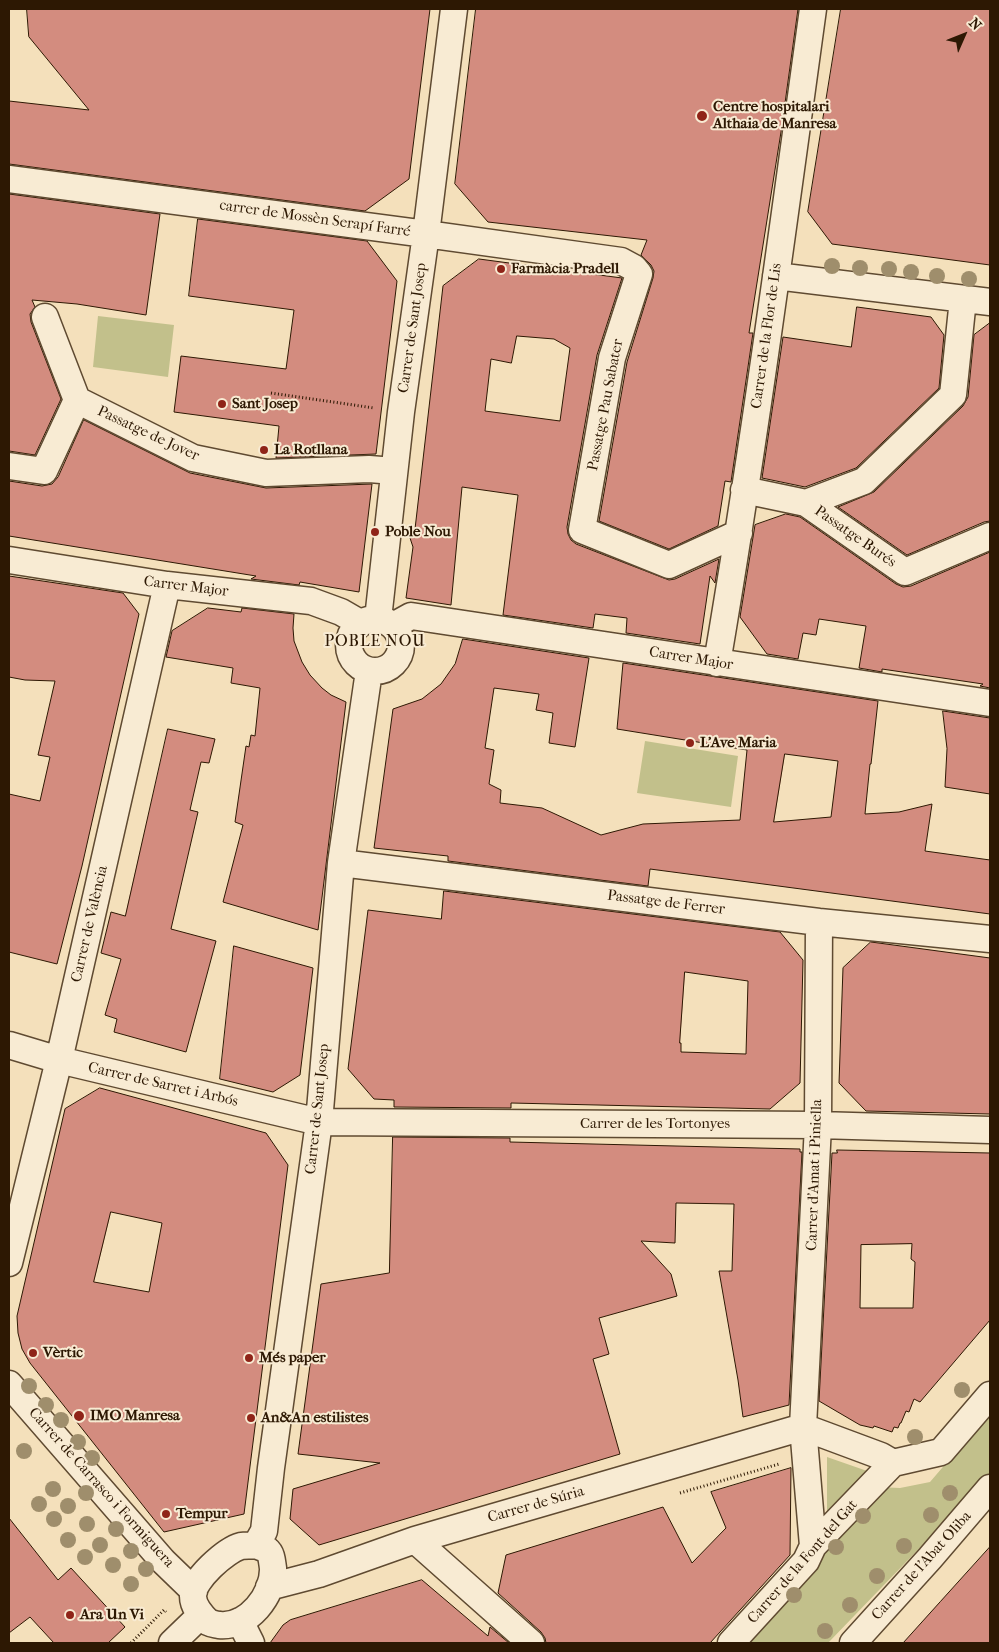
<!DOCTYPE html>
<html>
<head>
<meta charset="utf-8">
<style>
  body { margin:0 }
  #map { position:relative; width:999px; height:1652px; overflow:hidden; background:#f4e0bb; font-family:"IM FELL French Canon",serif }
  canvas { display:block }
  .frame { position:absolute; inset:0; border:10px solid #2d1803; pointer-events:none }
  .north { position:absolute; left:939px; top:10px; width:50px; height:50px; -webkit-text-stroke:4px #f8ebd3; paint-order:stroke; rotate:46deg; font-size:14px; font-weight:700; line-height:20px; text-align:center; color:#2d1803 }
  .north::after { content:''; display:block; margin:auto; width:18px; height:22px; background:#2d1803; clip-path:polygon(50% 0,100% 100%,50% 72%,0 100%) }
</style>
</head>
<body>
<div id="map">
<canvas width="999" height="1652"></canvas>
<div class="frame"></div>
<div class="north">N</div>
</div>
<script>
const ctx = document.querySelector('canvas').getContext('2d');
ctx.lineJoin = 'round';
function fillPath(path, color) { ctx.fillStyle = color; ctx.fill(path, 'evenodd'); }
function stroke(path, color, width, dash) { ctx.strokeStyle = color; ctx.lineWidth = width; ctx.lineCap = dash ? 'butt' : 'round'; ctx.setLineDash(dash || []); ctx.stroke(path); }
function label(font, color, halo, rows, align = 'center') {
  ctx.font = font + ' "IM FELL French Canon",serif'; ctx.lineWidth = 4; ctx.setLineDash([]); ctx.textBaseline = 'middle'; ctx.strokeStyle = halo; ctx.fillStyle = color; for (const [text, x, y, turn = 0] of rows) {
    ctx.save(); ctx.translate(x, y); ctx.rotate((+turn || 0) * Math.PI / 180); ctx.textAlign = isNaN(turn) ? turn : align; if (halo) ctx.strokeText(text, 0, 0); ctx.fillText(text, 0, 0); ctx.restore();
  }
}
const green = new Path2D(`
  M98,316L174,325L168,377L93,367Z
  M645,741L738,756L731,807L637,793Z
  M990,1412V1475L828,1643H742L877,1487L900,1488L930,1482Z
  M827,1457L870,1472L827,1517Z`);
const building = new Path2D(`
  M27,9H430L409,179L365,211L9,164V101L89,110L29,37Z
  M476,9H798L781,132L749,333H753L731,482L725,481L718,526L669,549L599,521L627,362L653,278L654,271L651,265L641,255L647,240L488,222L455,184Z
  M841,9H990V265L832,244L808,212Z
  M9,194L160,214L146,315L77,304L32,300L35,307L30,314L31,322L61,399L35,455L9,451Z
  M198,219L367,241L397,281L376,454L276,458L279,426L174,412L181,356L286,369L294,310L189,296Z
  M479,259L622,278L597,355L567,527L568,534L571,540L576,544L669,580L675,579L719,559L715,583L710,576L700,644L626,633L627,618L595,614L593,628L503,615L518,495L462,487L451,605L406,598L413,547L409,535L415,529L443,286ZM517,336L554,339L570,348L560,421L485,411L491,359L511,363Z
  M857,307L931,317L944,335L939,388L856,468L805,487L762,478L783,337L851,347Z
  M990,323V521L984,522L907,555L838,507L874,492L963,406L968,397L974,335Z
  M84,420L190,473L266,488L372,484L359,592L300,582L299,585L251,579L256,576L9,536V481L42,486L52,484L58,477Z
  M786,514L800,517L896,584L903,587L911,586L990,552V688L980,686L983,684L882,669V672L859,668L866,626L819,619L816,635L803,633L798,659L767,654L740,617L755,525Z
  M9,576L123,593L139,614L82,866L57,964L9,952V794L40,801L50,757L38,755L55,681L25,680L9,677Z
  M208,608L241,612L242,608L294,614L293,628L294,641L302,662L310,675L322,688L331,695L346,702L318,930L223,902L243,825L235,822L246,746L249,747L251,735L255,736L260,688L231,683L233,668L166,657L172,631Z
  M463,639L589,658L575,747L549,743L553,713L536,710L539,694L494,688L485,748L494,750L489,784L501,790L500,803L542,808L601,835L643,824L740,820L747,750L617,729L623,663L878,701L871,764H870L865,814L899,812L932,804L925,851L990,860V914L650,869L648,886L448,861V856L374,848L393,709L422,699L441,684L455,664ZM785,754L838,761L831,817L774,822Z
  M943,711L990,718V794L945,787L947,749Z
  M168,729L215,739L209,763L201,762L190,810L198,812L171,929L216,941L186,1052L114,1032L117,1019L105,1015L121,959L101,953L111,912L125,916Z
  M444,891L780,932L803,960L800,1083L770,1109L511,1103V1108L394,1107V1100L374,1099L348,1069L368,910L441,919ZM685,972L748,981L746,1054L681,1052V1043H680Z
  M871,942L990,958V1114L866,1111L839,1083L843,968Z
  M234,946L313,968L300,1075L273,1092L220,1079Z
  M100,1088L266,1133L288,1165L244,1514L164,1532L30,1363L22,1349L18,1333L17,1316L65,1109ZM111,1212L162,1223L149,1292L94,1282Z
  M393,1137L510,1138V1142L800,1149V1152H802L789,1405L743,1417L738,1380L719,1271H732L734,1204L676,1203L675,1243L641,1241L671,1274L677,1296L599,1318L609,1354L593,1359L620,1454L319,1545L290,1519L293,1489L380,1463L298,1454L321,1284L389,1273Z
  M837,1150L990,1153V1320L920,1402L914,1399L909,1412L906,1411L901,1423H900L898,1428L894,1427L892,1432L874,1426L873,1428L860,1425L819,1401L832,1153H837ZM912,1244L911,1259L915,1262L913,1308H860L861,1245Z
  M791,1468L790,1555L710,1643H546L545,1638L541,1632L498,1593L506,1555L663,1507L692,1563L726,1528L711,1492Z
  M9,1518L58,1580L71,1568L125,1627L108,1643H54L30,1617L9,1633Z
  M990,1547V1643H903L940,1602Z
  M422,1580L488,1636L490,1627L509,1643H270L283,1625L290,1620Z`);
const path = new Path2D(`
  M271,393L374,408
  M680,1493L779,1464
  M131,1643L164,1610L166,1612`);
const minor = new Path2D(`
  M9,179L426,234L621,261L634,268L639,274L612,358L582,530L669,565L739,533
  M776,276L990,302
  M45,317L77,400
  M9,466L44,471L77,400L193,458L266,473L369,469L394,471
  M744,490L806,503L905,572L990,536
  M806,503L864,481L953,395L963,299
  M9,560L167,585L311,601L341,612L360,623
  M349 645a26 26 0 1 1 52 0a26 26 0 1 1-52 0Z
  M378,619L401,412L426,234L454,9
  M393,626L411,616L990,703
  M717,663C754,446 783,227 813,9
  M341,863L819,922L990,939
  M9,1045L59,1060L319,1122L818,1125L990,1130
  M9,1263L59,1060L167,585
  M9,1384L163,1561L194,1591
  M803,1427L881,1456L893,1463
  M415,1540L531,1643
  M256,1545L264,1531L271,1468L319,1122L341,863L369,671
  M256,1545C259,1547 265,1548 267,1550C272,1554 272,1562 273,1568C274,1595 248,1628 219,1625C214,1624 212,1624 208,1622C201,1615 193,1607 193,1596C192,1580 226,1550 241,1546C246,1545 252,1546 256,1545Z
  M813,1546L803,1427L818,1125L819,922
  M269,1587L319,1574L415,1540L803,1427
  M240,1621L251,1643
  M172,1643L201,1615
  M731,1643L806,1561L813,1546L893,1463L941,1452L990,1395
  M853,1643L930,1558L990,1488`);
const trees = [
  [832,266],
  [860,268],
  [889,269],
  [911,272],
  [937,276],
  [969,279],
  [29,1386],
  [962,1390],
  [46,1405],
  [61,1420],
  [915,1437],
  [78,1442],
  [24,1451],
  [92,1458],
  [53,1489],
  [86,1493],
  [950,1493],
  [39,1504],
  [68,1506],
  [931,1515],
  [863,1516],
  [54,1519],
  [87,1524],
  [116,1529],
  [68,1540],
  [100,1545],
  [904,1546],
  [836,1547],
  [131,1551],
  [85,1557],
  [113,1565],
  [146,1569],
  [877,1576],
  [131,1584],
  [794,1595],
  [850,1605],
  [825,1631]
];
const markers = [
  [702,116,6,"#8f2418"],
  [501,269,5,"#8f2418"],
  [222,404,5,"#8f2418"],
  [264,450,5,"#8f2418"],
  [375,532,5,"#8f2418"],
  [690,743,5,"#8f2418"],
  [33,1353,5,"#8f2418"],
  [249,1358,5,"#8f2418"],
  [79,1416,6,"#8f2418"],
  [251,1418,5,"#8f2418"],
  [166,1514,5,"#8f2418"],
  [70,1615,5,"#8f2418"]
];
const poiNames = [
  ["Centre hospitalari",713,107],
  ["Althaia de Manresa",713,124],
  ["Farmàcia Pradell",511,269],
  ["Sant Josep",232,404],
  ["La Rotllana",274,450],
  ["Poble Nou",385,532],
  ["L'Ave Maria",700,743],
  ["Vèrtic",43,1353],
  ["Més paper",259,1358],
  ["IMO Manresa",90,1416],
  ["An&An estilistes",261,1418],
  ["Tempur",176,1514],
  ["Ara Un Vi",80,1615]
];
const streetNames = [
  ["carrer de Mossèn Serapí Farré",315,219,8],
  ["Carrer de Sant Josep",413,328,-82],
  ["Carrer de la Flor de Lis",767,336,-82],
  ["Passatge Pau Sabater",606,405,-79],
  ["Passatge de Jover",148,434,25],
  ["Passatge Burés",855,537,35],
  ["Carrer Major",186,587,7],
  ["Carrer Major",691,659,9],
  ["Passatge de Ferrer",666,903,7],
  ["Carrer de València",90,924,-77],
  ["Carrer de Sarret i Arbós",163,1085,13],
  ["Carrer de Sant Josep",318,1109,-84],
  ["Carrer de les Tortonyes",655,1124],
  ["Carrer d'Amat i Piniella",815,1175,-88],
  ["Carrer de Carrasco i Formiguera",101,1488,48],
  ["Carrer de Súria",536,1505,-16],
  ["Carrer de la Font del Gat",803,1562,-49],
  ["Carrer de l'Abat Oliba",922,1566,-48]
];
const neighbourhoodNames = [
  ["POBLE NOU",375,642]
];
fillPath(green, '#c2c08b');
fillPath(building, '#d38c7f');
stroke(building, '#2d1803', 1);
stroke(minor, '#5f4a31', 29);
stroke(path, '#2d1803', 3, [1, 2.5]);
stroke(minor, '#f8ebd3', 26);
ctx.fillStyle = '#9f8e6c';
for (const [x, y] of trees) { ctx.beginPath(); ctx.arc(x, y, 8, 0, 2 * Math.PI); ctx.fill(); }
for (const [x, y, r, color] of markers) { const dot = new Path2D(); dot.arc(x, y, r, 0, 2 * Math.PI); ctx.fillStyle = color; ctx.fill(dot); stroke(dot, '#f8ebd3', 2); }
label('bold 15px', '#2d1803', '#f8ebd3', poiNames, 'left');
label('15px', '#2d1803', '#f8ebd3', streetNames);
ctx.letterSpacing = '1px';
label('16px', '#2d1803', '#f8ebd3', neighbourhoodNames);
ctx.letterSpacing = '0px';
</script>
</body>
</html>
